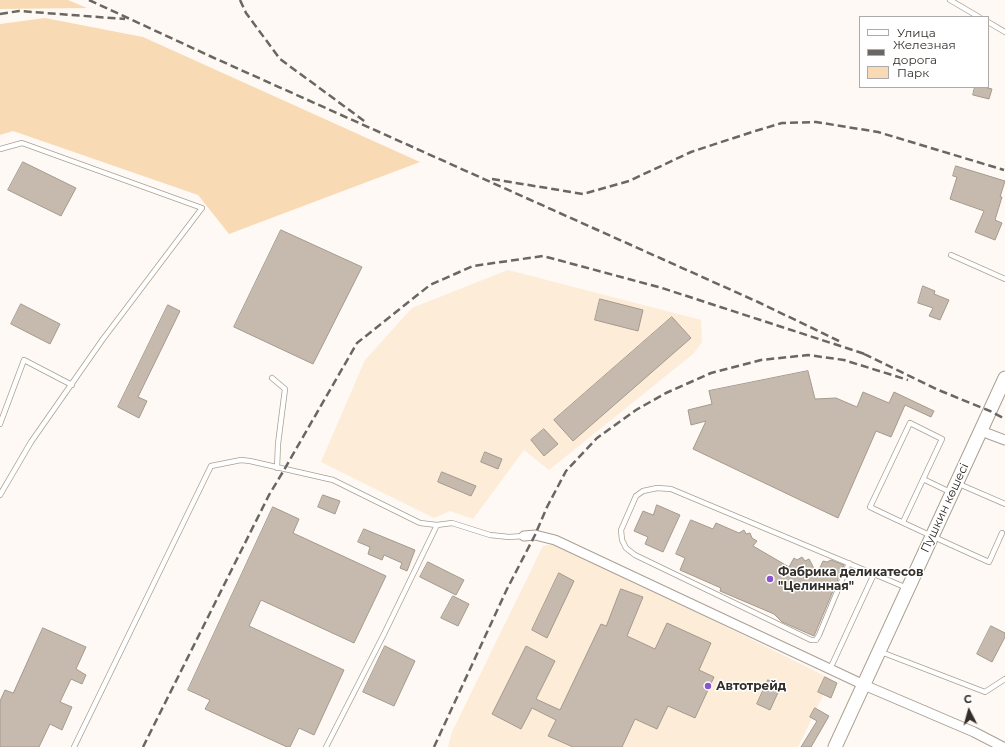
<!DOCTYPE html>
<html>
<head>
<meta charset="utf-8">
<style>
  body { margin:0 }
  #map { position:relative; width:1005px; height:747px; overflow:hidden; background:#fef9f4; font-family:Montserrat,sans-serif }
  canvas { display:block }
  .legend { position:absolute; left:859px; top:16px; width:130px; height:72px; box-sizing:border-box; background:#fff; border:1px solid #adaba9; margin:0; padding:5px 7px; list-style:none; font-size:12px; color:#322e29 }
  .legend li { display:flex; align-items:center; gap:8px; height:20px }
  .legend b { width:20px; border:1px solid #adaba9 }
  .north { position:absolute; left:949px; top:691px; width:40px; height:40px; -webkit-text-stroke:3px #fff; paint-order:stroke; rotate:354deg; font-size:11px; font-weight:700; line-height:16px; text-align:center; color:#322e29 }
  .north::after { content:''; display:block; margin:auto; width:14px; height:18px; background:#322e29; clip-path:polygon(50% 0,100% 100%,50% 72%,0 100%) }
</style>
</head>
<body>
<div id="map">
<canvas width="1005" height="747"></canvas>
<ul class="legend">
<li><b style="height:5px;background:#fff"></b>Улица</li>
<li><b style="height:5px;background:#6a6661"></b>Железная дорога</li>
<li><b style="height:11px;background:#f8dbb5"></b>Парк</li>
</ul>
<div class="north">С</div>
</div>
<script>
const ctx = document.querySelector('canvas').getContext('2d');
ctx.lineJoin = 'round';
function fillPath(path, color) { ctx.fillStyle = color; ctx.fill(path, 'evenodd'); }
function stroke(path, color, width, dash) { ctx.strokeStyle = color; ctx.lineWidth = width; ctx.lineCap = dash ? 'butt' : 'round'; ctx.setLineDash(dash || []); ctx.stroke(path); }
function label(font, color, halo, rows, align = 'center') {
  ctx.font = font + ' Montserrat,sans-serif'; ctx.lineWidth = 3; ctx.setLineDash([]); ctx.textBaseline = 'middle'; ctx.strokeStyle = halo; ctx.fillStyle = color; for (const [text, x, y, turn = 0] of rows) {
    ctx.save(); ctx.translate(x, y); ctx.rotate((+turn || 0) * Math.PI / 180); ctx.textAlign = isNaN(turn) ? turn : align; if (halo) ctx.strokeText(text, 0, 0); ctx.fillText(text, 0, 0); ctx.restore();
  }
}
const built = new Path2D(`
  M508,270L701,320L702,342L693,354L549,470L524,450L473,519L450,511L434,518L321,462L365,360L412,308Z
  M557,543L831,679L798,747H448L452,732L543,546Z`);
const green = new Path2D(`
  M0,0H68L87,8L0,9Z
  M45,18L143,37L420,162L229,234L198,195L13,131L0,135V24Z`);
const building = new Path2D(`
  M975,87H983L992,89L989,99L973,95Z
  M23,162L76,188L61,216L8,190Z
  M956,166L1005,181L1000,197H1002L995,220L1002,223L995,240L975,232L984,211L950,199L957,177L953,176Z
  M281,230L362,267L313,364L234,327Z
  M923,286L935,291L934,294L949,300L940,320L929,316L933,308L918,303Z
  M600,299L643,310L638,331L595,320Z
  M21,304L60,324L50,344L11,324Z
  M168,305L180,311L138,397L147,401L139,418L118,407Z
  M672,317L691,338L573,441L554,420Z
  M808,371L815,399L836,398L857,407L863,392L889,403L894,392L934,411L931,417L905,405L891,437L876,431L838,518L693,449L706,421L691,425L688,410L712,404L709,391Z
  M544,429L558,444L544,456L531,440Z
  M485,452L502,459L498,469L481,462Z
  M442,472L476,486L471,496L438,482Z
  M323,495L340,501L335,514L318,507Z
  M657,505L680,515L663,552L645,544L648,537L634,531L643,511L653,515Z
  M273,507L299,519L293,533L386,576L354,643L261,600L249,626L344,670L314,735L299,728L290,747H287L205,709L210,700L188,690Z
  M691,520L713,529L716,523L739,533L744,530L746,534L750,533L752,538L757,541L753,546L789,567L794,558L797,560L802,557L805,561L809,559L817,574L823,561L827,562L831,560L844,565L814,636L782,622L774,614L720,591L721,588L680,570L685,558L676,554Z
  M364,529L415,550L407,571L400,568L402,563L384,555L382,560L368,554L370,547L358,542Z
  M428,562L464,580L456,595L420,577Z
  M559,573L574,581L547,638L532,630Z
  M621,589L643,597L627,636L655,649L667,623L711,643L699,670L714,677L695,718L668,706L657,729L635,719L622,747H573L548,736L556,720L532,708L521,729L492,714L526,646L555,661L536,699L560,710L601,624L606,626Z
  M453,596L469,604L458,626L441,618Z
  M991,626L1005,633V637L992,662L977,654Z
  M43,628L86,647L76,669L86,675L82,684L71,679L60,702L72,707L62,730L50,724L39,747H0V701L5,690L13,693Z
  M385,646L415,661L394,706L363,692Z
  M825,677L837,683L831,698L818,692Z
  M768,680L781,686L770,710L757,704Z
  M815,708L829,716L811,747H801L817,721L810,717Z`);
const service = new Path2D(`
  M950,0L979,17
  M988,22L1005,32
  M0,149L22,143L202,208L103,339L31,442L0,495
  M951,255L1005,279
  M272,378L285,389L278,444L277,468
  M0,424L24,360L72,385
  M923,479L950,492
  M959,484L1005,504
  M903,522L942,439L910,423L870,507C909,526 949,544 989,562L1002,533
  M849,563L819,635L816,640H811L635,555L626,548L622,540L621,530L636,496L643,491L657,488L671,489L874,574L907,588
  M881,652L985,692L1005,679
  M830,669L874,574
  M74,747L211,466L241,460L250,461L333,480L420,523L437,525
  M326,747L384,634L437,525L452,523L490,535L509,537L524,536`);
const minor = new Path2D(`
  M981,431L1005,440
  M524,536L535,535L555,540L864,685L974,732L1003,747`);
const secondary = new Path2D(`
  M835,747L1005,378`);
const rail = new Path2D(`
  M89,0L212,57L758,302L839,341
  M240,0L246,13L280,59L367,123
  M0,14L19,11L125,19
  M492,179L583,194L629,181L691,152L752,132L782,123L816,122L878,132L1004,170
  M864,354L936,389L990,411L1005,419
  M143,747L269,495L284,470L357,343L430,285L473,266L543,256L662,288L868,355
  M434,747L507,589L535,535L547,507L566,471L597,438L636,410L666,393L711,373L761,360L808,355L844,360L908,380`);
const markers = [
  [770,579,4,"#8955cd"],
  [708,686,4,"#8955cd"]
];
const streetNames = [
  ["Пушкин көшесі",945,508,-65]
];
const poiNames = [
  ["Фабрика деликатесов",778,572],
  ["\"Целинная\"",778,586],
  ["Автотрейд",716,686]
];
fillPath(built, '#fcecd8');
fillPath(green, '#f8dbb5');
fillPath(building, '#c5baad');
stroke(building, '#a49a8d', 1);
stroke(service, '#aaa093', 6);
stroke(minor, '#aaa093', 11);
stroke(secondary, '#aaa093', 15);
stroke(service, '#fff', 4.5);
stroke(minor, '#fff', 9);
stroke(secondary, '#fff', 13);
stroke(rail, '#6a6661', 2.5, [8, 4]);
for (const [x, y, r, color] of markers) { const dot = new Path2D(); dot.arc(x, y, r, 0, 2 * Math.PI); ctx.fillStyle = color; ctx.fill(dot); stroke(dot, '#fff', 1.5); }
label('12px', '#322e29', '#fff', streetNames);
label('bold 12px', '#322e29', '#fff', poiNames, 'left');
</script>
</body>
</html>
